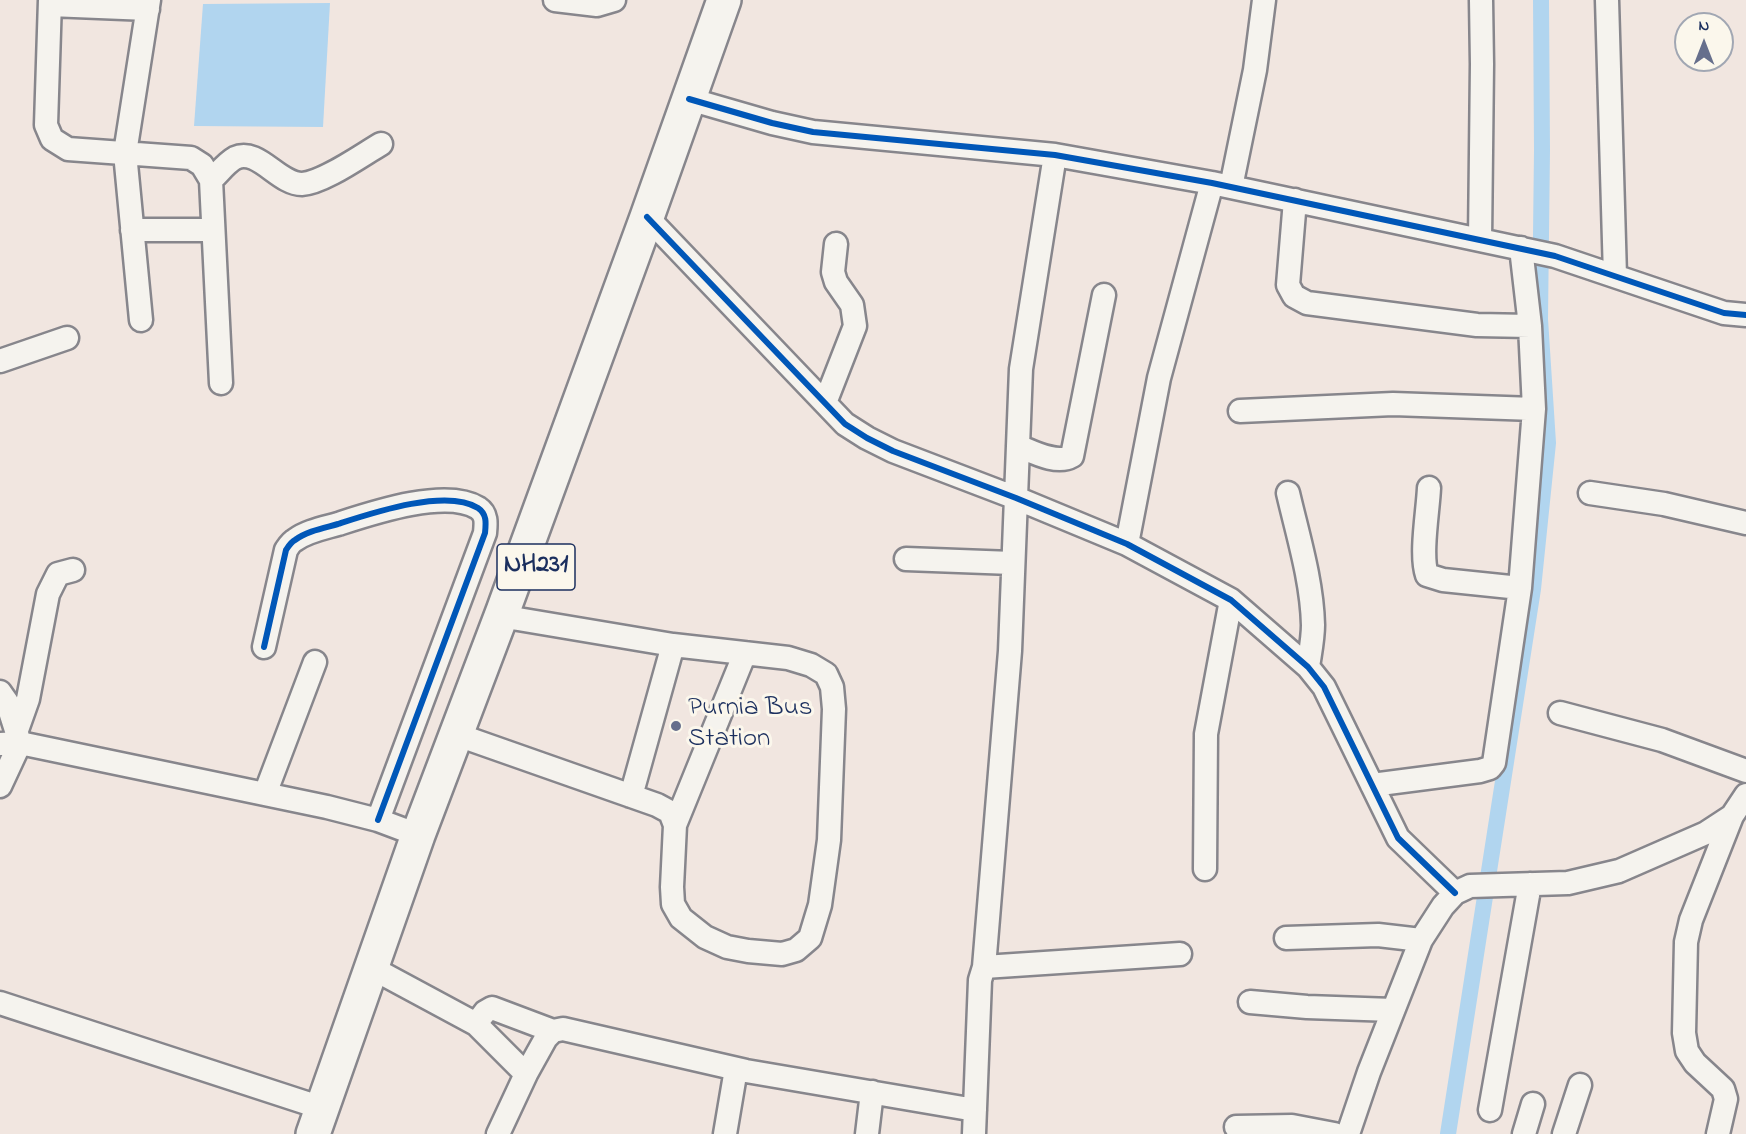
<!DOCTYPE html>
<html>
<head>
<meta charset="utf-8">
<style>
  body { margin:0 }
  #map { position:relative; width:1746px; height:1134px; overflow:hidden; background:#f1e6e0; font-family:"Indie Flower",sans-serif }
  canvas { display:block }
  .north { position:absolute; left:1674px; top:12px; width:60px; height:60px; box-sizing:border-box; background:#fbf7ec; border:2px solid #a1a7b3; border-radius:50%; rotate:0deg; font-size:16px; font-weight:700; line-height:24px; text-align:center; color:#1b2f5e }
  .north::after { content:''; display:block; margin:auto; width:21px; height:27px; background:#666f8c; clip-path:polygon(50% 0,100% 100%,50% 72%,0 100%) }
</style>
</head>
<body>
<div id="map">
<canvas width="1746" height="1134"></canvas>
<div class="north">N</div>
</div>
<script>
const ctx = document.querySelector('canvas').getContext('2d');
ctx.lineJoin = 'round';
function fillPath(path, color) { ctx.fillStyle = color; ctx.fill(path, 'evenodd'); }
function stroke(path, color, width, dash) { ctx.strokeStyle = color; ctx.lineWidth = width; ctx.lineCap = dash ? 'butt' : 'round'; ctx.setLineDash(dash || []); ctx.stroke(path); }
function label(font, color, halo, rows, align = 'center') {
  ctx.font = font + ' "Indie Flower",sans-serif'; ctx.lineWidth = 6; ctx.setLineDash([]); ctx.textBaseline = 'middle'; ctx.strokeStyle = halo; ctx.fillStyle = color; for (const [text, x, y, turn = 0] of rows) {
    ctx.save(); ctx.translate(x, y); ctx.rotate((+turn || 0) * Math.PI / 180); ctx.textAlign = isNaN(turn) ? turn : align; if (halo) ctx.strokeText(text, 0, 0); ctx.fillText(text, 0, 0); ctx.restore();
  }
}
const water = new Path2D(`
  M330,3L323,127L194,126L203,4Z`);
const canal = new Path2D(`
  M1448,1134L1533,589L1548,443L1540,319L1542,150L1541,0`);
const minor = new Path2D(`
  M50,0L46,125L52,139L68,149L191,158L202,165L211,180L221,383
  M555,0L597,5L614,0
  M1607,0L1615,276
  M50,5L148,9
  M689,99L772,123L813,132L1055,155L1212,183L1555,256L1724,313L1746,315
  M211,180C218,174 226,163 235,158C258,147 278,184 302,184C323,183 362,155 381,144
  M1231,187L1255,70L1264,0
  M1295,200L1288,285L1294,296L1307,303L1477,325L1530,326
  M647,217L845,424L867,438L893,451L1016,498L1127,544L1231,600L1308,667L1324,687L1398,838L1455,893
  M132,230H213
  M1480,240L1482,64L1481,0
  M141,320L125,153L149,0
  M0,361L67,338
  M825,403L855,326L852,305L836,282L833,272L836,244
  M1240,411L1393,404L1534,409
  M1018,446C1033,452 1057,465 1072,456L1104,295
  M1429,488C1428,511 1420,555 1427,575L1443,580L1520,588
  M1288,493C1298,536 1312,581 1313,625C1313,639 1310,653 1308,667
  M1590,493L1664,504L1746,523
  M1127,544L1159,378L1212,183
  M906,559L1012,563
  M264,647L286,550C288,547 291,542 295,540C307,531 324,528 338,524C372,513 446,488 478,508C487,514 486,523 485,533L378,820
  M0,692L7,702L20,743L0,786
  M1560,713L1662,740L1746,771
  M17,730L28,699L48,594L58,574L73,570
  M455,734L657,805L670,812L675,825L672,887L673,904L681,918L705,937L727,947L748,951L782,954L796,950L810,938L820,905L829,840L834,709L832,687L826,674L811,665L788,658L673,645L518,619
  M0,744L20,743L327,807L378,820L418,835
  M1372,785L1480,771L1490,768L1494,763L1520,588L1534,409L1530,326L1521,248
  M265,794L315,662
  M631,796L673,645
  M675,825L745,653
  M1205,869L1206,734L1231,600
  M1286,938L1378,935L1421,940
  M984,967L1180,954
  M372,968L476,1024L526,1074L498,1134
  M1250,1002L1307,1007L1393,1010
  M0,1003L322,1108
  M476,1024L485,1012L492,1008L553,1031
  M526,1074L546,1038L553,1031L563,1029L746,1071L975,1110
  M1490,1110L1530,884
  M1236,1127L1292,1126L1334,1134
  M725,1134L736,1069
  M867,1134L872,1092
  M974,1134L980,980L984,967L1010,651L1021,369L1055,155
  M1348,1134L1369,1072L1421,940L1443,906L1455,893L1470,886L1568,883L1619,871L1706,833L1732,816L1746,795
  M1524,1134L1533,1104
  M1564,1134L1580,1085
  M1718,1134L1726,1099L1723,1089L1695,1063L1687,1051L1684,1033L1686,942L1691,920L1732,816`);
const highway = new Path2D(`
  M313,1134L418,835L503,611L647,217L724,0`);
const cycleway = new Path2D(`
  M689,99L772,123L813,132L1055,155L1212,183L1555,256L1724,313L1746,315
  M647,217L845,424L867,438L893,451L1016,498L1127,544L1231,600L1308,667L1324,687L1398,838L1455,893
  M264,647L286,550C288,547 291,542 295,540C307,531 324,528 338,524C372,513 446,488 478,508C487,514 486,523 485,533L378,820`);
const markers = [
  [676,726,6,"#666f8c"]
];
const shields = [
  [536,567,78]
];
const shieldNames = [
  ["NH231",536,567]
];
const poiNames = [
  ["Purnia Bus",688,710],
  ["Station",688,741]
];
fillPath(water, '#b1d5ef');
stroke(canal, '#b1d5ef', 16);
stroke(minor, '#87868c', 27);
stroke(highway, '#87868c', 38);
stroke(minor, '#f5f3ee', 22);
stroke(highway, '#f5f3ee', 33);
stroke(cycleway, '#0057b8', 6);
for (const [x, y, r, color] of markers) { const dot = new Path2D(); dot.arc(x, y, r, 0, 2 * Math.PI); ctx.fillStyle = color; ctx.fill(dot); stroke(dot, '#fbf7ec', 2); }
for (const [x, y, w] of shields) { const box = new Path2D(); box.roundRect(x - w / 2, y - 23, w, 46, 4.5); ctx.fillStyle = '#fbf7ec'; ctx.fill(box); stroke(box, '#1b2f5e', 1.5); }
label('bold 26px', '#1b2f5e', null, shieldNames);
label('27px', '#1b2f5e', '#fbf7ec', poiNames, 'left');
</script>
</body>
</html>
